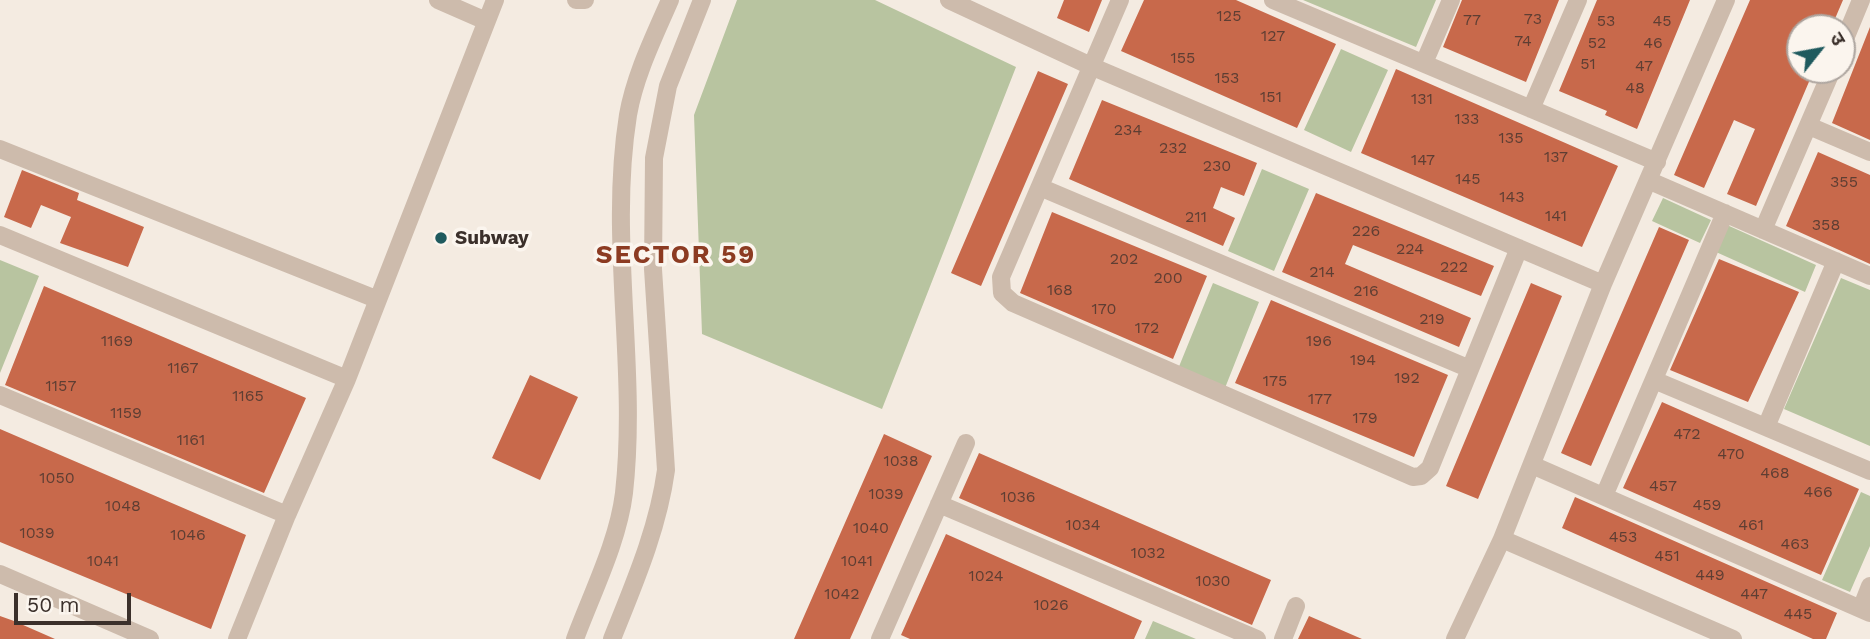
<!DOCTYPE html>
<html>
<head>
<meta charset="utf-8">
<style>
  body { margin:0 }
  #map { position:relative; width:1870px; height:639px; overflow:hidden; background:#f4ebe1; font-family:"Work Sans","Noto Sans Devanagari",sans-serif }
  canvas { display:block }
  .north { position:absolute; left:1786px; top:14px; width:70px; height:70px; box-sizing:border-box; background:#fbf5ee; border:2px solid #aea6a0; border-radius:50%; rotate:59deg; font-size:19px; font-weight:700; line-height:28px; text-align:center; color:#3b302b }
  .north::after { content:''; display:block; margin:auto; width:24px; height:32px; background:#1f5a5e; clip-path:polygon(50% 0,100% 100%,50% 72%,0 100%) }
  .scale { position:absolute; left:14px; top:593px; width:117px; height:32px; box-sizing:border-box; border:4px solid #3b302b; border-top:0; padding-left:9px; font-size:21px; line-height:24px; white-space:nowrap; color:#3b302b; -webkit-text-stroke:5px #fbf5ee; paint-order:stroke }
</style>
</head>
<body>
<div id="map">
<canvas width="1870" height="639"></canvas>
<div class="north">उ</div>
<div class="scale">50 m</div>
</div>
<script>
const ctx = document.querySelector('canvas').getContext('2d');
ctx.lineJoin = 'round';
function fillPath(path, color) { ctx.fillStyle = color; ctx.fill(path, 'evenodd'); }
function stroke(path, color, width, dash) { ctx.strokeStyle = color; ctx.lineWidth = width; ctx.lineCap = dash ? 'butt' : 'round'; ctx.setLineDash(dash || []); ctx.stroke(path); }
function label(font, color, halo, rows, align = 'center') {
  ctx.font = font + ' "Work Sans",sans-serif'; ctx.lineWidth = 7; ctx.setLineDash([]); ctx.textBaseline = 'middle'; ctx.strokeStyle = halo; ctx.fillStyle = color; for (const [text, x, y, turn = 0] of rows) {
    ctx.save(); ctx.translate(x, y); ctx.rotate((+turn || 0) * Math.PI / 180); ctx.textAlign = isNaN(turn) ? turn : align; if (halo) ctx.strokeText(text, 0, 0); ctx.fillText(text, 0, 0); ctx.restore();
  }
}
const green = new Path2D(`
  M737,0H875L1016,67L882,409L702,334L694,115Z
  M1303,0H1436L1416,47Z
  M1341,49L1388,70L1351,152L1304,130Z
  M1262,169L1309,189L1274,271L1228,251Z
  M1663,198L1711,220L1700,243L1652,221Z
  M1727,225L1816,265L1805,292L1716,252Z
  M0,260L39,276L0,373Z
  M1841,278L1870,290V446L1784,409Z
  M1213,283L1259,302L1225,388L1178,369Z
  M1861,492L1870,496V546L1850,592L1822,580Z
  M1153,621L1196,639H1145Z`);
const building = new Path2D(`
  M1064,0H1102L1089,32L1057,18Z
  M1144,0H1236L1336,44L1297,128L1121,51Z
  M1462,0H1559L1526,82L1443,47Z
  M1597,0H1690L1637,129L1605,115L1607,111L1559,91Z
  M1750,0H1843L1831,28H1800V70H1814L1756,206L1727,194L1755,129L1734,120L1704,188L1674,175Z
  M1870,27V140L1832,123Z
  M1396,69L1618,166L1582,247L1361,153Z
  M1038,71L1068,84L981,286L951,273Z
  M1102,100L1257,163L1244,196L1221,187L1213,208L1235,218L1223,246L1069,179Z
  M1818,152L1870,175V264L1786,226Z
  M22,170L79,193L77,200L144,227L128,267L60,243L71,217L41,205L31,228L4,217Z
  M1316,193L1494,266L1481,296L1353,245L1345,264L1471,318L1459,347L1282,272Z
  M1052,212L1207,276L1173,359L1020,293Z
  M1659,227L1689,240L1591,466L1561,453Z
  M1719,259L1799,292L1748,402L1670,370Z
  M1531,283L1562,296L1478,499L1446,486Z
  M44,286L306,398L264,493L5,385Z
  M1271,300L1448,375L1414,457L1235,383Z
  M530,375L578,397L540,480L492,458Z
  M1662,402L1859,489L1821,575L1623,488Z
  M0,429L246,535L211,629L0,542Z
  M884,434L932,456L902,522L850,639H794Z
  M979,453L1271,580L1252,625L959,498Z
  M1575,497L1837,613L1826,639H1813L1562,528Z
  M946,534L1142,621L1134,639H910L901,635Z
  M0,616L14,621L55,639H0Z
  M1309,616L1362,639H1298Z`);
const minor = new Path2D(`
  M438,0L486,21
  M576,0H585
  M949,0L1093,67L1603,284
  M1120,0L1001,277L1002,293L1013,303L1413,477L1421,476L1430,468L1519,248
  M1273,0L1657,162
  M1842,46L1861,0
  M1424,63L1451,0
  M1531,109L1578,0
  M1809,126L1870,152
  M0,149L376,299
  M1650,181L1870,276
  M1042,188L1470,369
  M1763,230L1832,70
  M0,235L347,379
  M1654,380L1870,471
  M0,395L287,515
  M1766,427L1836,261
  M1532,465L1870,613
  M1604,496L1725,213
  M939,504L1257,639
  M1502,539L1733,639
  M0,574L150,639
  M1861,609L1870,586
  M237,639L287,515L347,379L495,0
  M575,639C592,593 618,542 624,493C638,367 608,240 628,115C635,75 654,37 670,0
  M612,639C634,584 658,529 666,470L653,269L654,158L668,86L702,0
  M880,639L966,443
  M1283,639L1296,606
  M1455,639L1502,539L1603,284L1726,0`);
const markers = [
  [441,238,7,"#1f5a5e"]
];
const numberNames = [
  ["125",1229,16],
  ["73",1533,19],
  ["77",1472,20],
  ["53",1606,21],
  ["45",1662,21],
  ["127",1273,36],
  ["74",1523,41],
  ["52",1597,43],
  ["46",1653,43],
  ["155",1183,58],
  ["51",1588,64],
  ["47",1644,66],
  ["153",1227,78],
  ["48",1635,88],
  ["151",1271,97],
  ["131",1422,99],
  ["133",1467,119],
  ["234",1128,130],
  ["135",1511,138],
  ["232",1173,148],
  ["137",1556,157],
  ["147",1423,160],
  ["230",1217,166],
  ["145",1468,179],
  ["355",1844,182],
  ["143",1512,197],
  ["141",1556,216],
  ["211",1196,217],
  ["358",1826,225],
  ["226",1366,231],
  ["224",1410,249],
  ["202",1124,259],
  ["222",1454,267],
  ["214",1322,272],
  ["200",1168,278],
  ["168",1060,290],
  ["216",1366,291],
  ["170",1104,309],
  ["219",1432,319],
  ["172",1147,328],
  ["1169",117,341],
  ["196",1319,341],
  ["194",1363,360],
  ["1167",183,368],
  ["192",1407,378],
  ["175",1275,381],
  ["1157",61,386],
  ["1165",248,396],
  ["177",1320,399],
  ["1159",126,413],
  ["179",1365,418],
  ["472",1687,434],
  ["1161",191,440],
  ["470",1731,454],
  ["1038",901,461],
  ["468",1775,473],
  ["1050",57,478],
  ["457",1663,486],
  ["466",1818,492],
  ["1039",886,494],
  ["1036",1018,497],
  ["459",1707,505],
  ["1048",123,506],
  ["1034",1083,525],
  ["461",1751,525],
  ["1040",871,528],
  ["1039",37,533],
  ["1046",188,535],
  ["453",1623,537],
  ["463",1795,544],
  ["1032",1148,553],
  ["451",1667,556],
  ["1041",103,561],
  ["1041",857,561],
  ["449",1710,575],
  ["1024",986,576],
  ["1030",1213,581],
  ["1042",842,594],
  ["447",1754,594],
  ["1026",1051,605],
  ["445",1798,614]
];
const poiNames = [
  ["Subway",455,238]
];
const districtNames = [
  ["SECTOR 59",676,255]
];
fillPath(green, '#b8c4a0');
fillPath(building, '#c8694b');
stroke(minor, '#cdbbac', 18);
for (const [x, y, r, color] of markers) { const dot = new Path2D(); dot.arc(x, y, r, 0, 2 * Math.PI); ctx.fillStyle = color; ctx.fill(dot); stroke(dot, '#fbf5ee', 2.5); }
label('16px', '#5e3e33', null, numberNames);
label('bold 19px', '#3b302b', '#fbf5ee', poiNames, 'left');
ctx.letterSpacing = '2px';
label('bold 26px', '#8c3b22', '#fbf5ee', districtNames);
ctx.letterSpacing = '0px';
</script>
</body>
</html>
